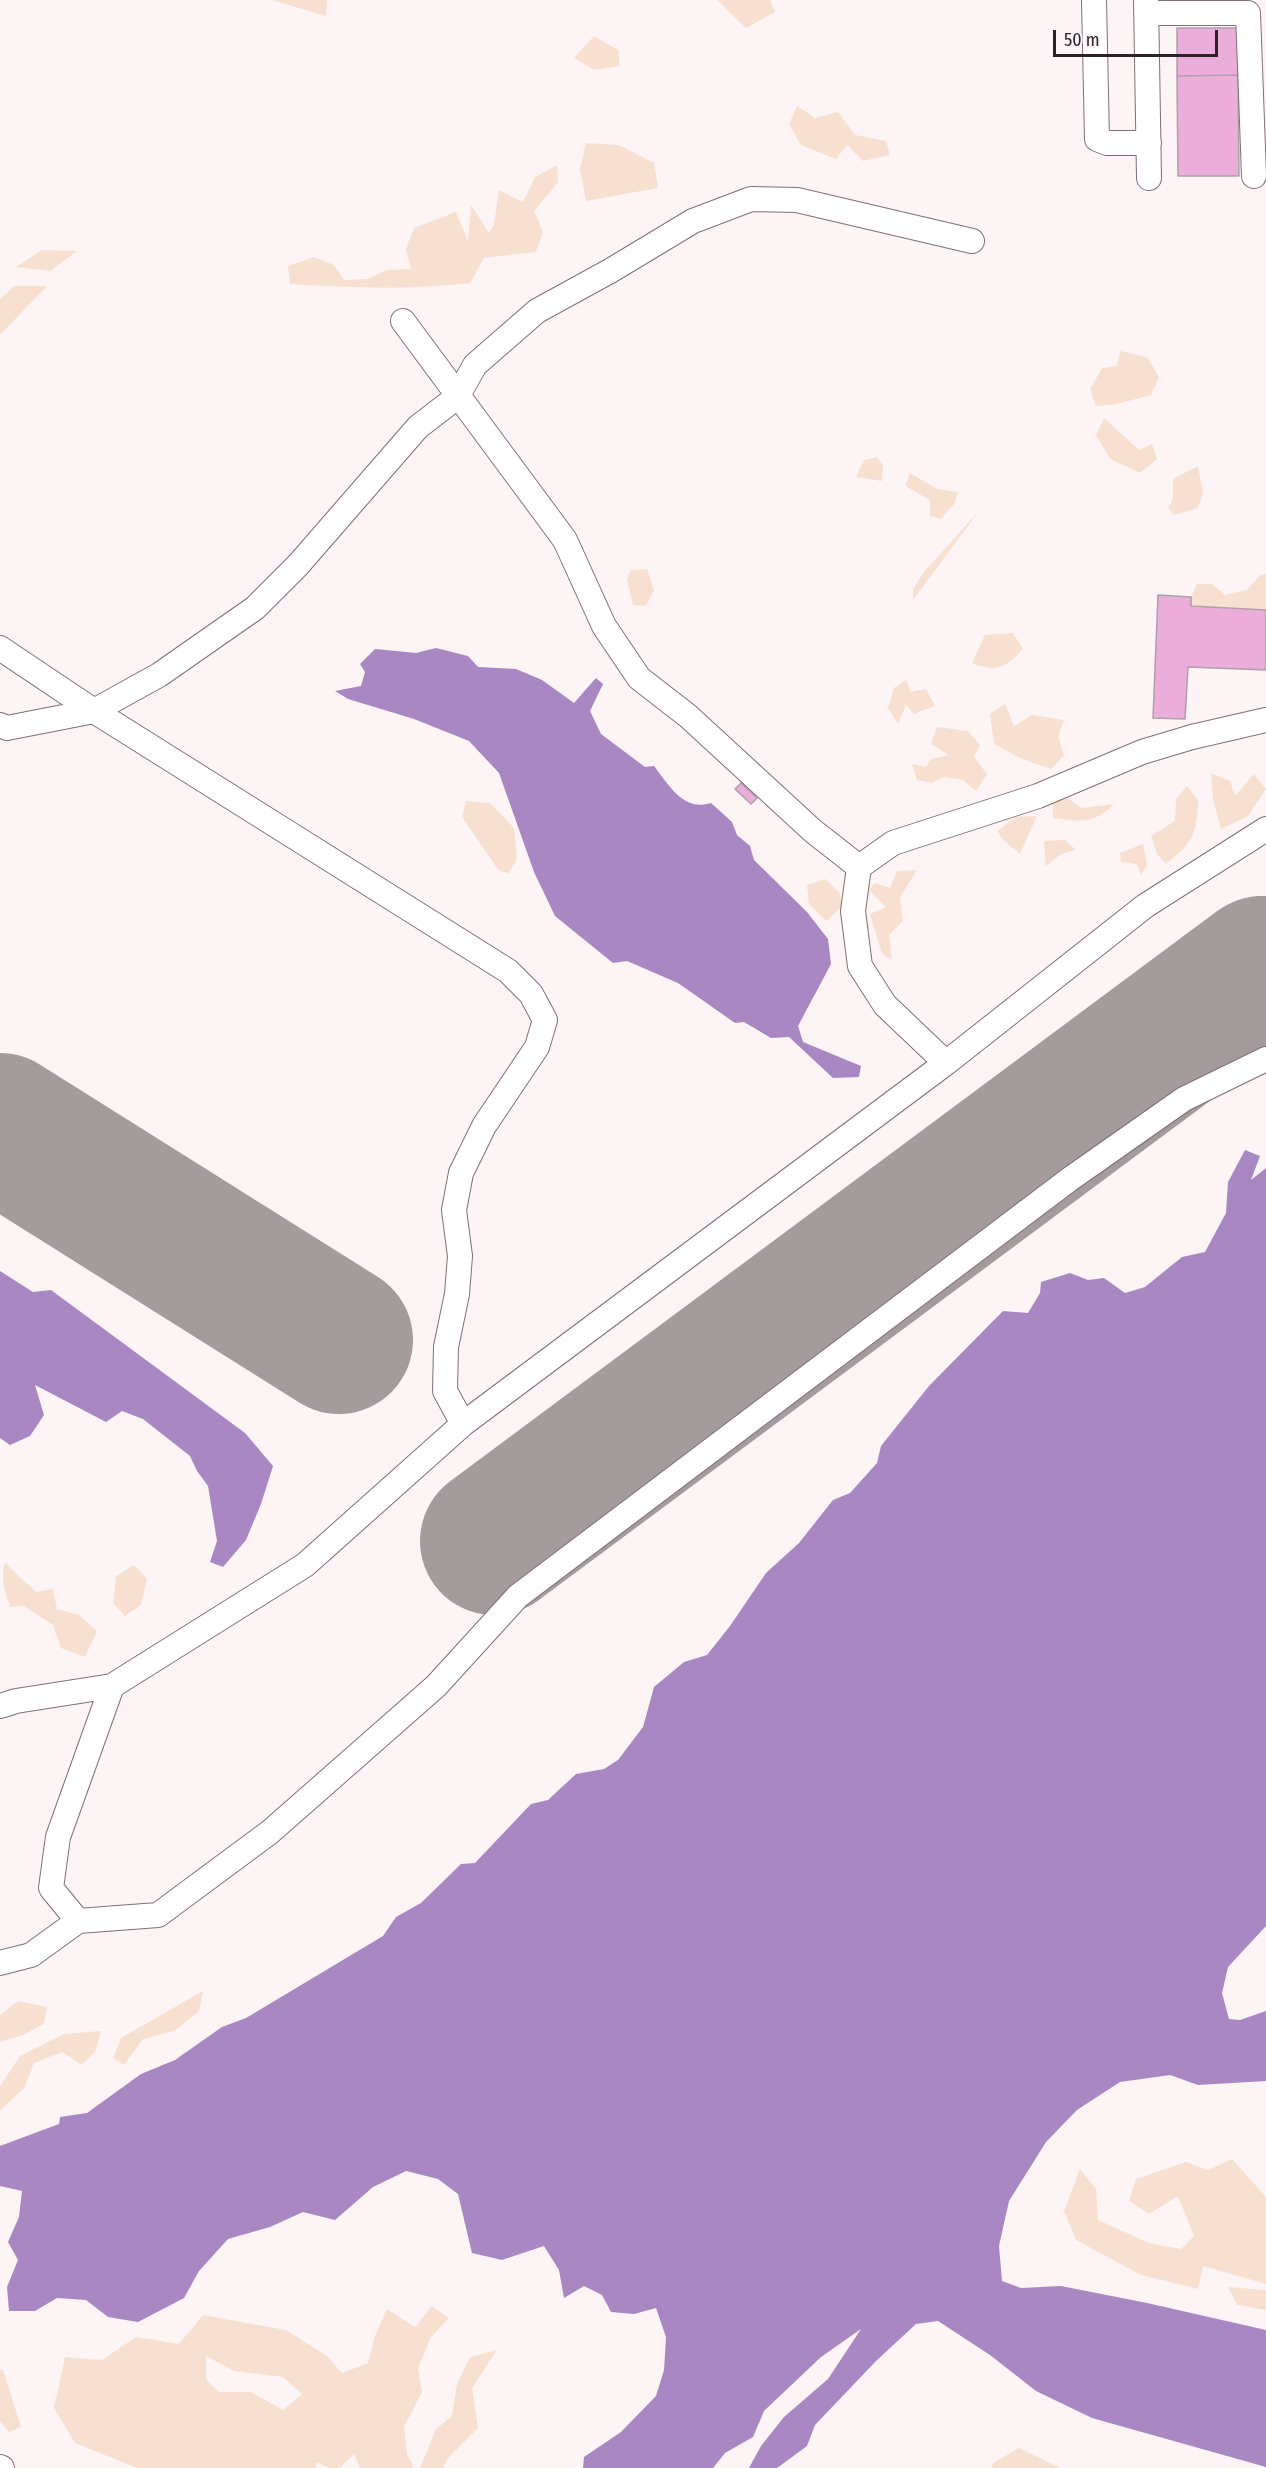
<!DOCTYPE html>
<html>
<head>
<meta charset="utf-8">
<style>
  body { margin:0 }
  #map { position:relative; width:1266px; height:2468px; overflow:hidden; background:#fcf4f5; font-family:"Fira Sans Condensed",sans-serif }
  canvas { display:block }
  .scale { position:absolute; left:1053px; top:30px; width:165px; height:27px; box-sizing:border-box; border:3px solid #2b2325; border-top:0; padding-left:8px; font-size:18px; line-height:21px; white-space:nowrap; color:#2b2325; -webkit-text-stroke:4px #fcf4f5; paint-order:stroke }
</style>
</head>
<body>
<div id="map">
<canvas width="1266" height="2468"></canvas>
<div class="scale">50 m</div>
</div>
<script>
const ctx = document.querySelector('canvas').getContext('2d');
ctx.lineJoin = 'round';
function fillPath(path, color) { ctx.fillStyle = color; ctx.fill(path, 'evenodd'); }
function stroke(path, color, width, dash) { ctx.strokeStyle = color; ctx.lineWidth = width; ctx.lineCap = dash ? 'butt' : 'round'; ctx.setLineDash(dash || []); ctx.stroke(path); }
const green = new Path2D(`
  M272,0H327L326,16Z
  M717,0H770L775,12L746,28Z
  M594,36L618,50L620,66L594,70L574,58Z
  M797,106L815,118L838,112L855,135L886,141L890,155L863,161L847,145L836,159L801,145L789,124Z
  M586,143L619,145L654,163L658,188L586,201L580,169Z
  M557,165L558,182L534,211L543,232L536,252L484,258L470,283C410,290 351,288 290,284L288,266L314,257L334,265L344,280L367,279L387,270L411,269L406,249L414,228L456,212L468,241L471,205L489,233L494,224L499,190L523,202L535,177Z
  M42,250L77,251L50,271L16,267Z
  M14,286H47L0,335V299Z
  M1120,351L1147,357L1159,377L1151,395L1117,404L1096,406L1090,389L1102,368L1117,366Z
  M1104,418L1139,450L1152,444L1157,459L1140,473L1110,459L1096,435Z
  M877,457L883,466L882,481L856,477L864,460Z
  M1198,466L1203,493L1198,508L1174,515L1168,508L1173,499V479Z
  M910,473L937,489L958,492L954,504L941,519L930,516V500L905,486Z
  M979,511L913,600V589L923,573Z
  M647,569L654,590L646,606L633,605L627,579L631,570Z
  M1266,574V610L1191,606V597L1197,584H1212L1225,595L1247,590L1260,575Z
  M1013,633L1023,649C1005,668 998,673 972,663L985,635Z
  M906,680L911,692L926,689L935,706L914,714L906,705L898,724L888,708L894,688Z
  M1005,704L1014,726L1032,715L1064,720L1058,736L1064,755L1051,769L1020,758L994,744L990,714Z
  M937,727L968,731L980,745L974,757L987,774L976,791L963,780L944,777L932,783L917,780L912,764L926,767L931,759L949,755L931,744Z
  M1211,773L1230,781L1235,796L1254,774L1266,789L1248,816L1221,829L1213,799Z
  M1187,786L1198,800C1197,835 1193,842 1166,864L1157,854L1151,836L1175,821L1176,799Z
  M1067,798L1082,808L1114,804C1093,825 1081,821 1053,818V803Z
  M466,801L490,803L514,828L517,859L509,873L499,871L462,817Z
  M1037,816L1020,854L1004,841L997,831L1016,817Z
  M1065,840L1076,850L1061,854L1046,866L1044,841Z
  M1143,844L1147,865L1141,875L1137,864L1121,862L1120,853Z
  M917,870L900,897L903,921L889,935L892,960L882,954L870,914L886,907L869,890L875,883L890,888L897,871Z
  M825,879L840,893L842,907L826,921L809,904L807,885Z
  M5,1563L36,1592L53,1589L57,1609L79,1615L97,1631L85,1657L61,1648L53,1625L24,1606L10,1607C5,1592 0,1576 5,1563Z
  M134,1565L147,1579L141,1605L125,1616L113,1603L116,1576Z
  M203,1991L199,2011L174,2031L143,2039L124,2065L113,2058L121,2038Z
  M18,2001L47,2007L44,2024L23,2035L0,2042V2015Z
  M101,2031L95,2052L82,2065L62,2052L34,2063L24,2088L0,2111V2086L20,2056L64,2034Z
  M1232,2159L1266,2197V2284L1203,2266L1198,2289L1141,2275L1076,2240L1064,2211L1080,2169L1096,2189L1098,2220L1149,2243L1181,2249L1194,2236L1178,2196L1149,2214L1129,2201L1136,2179L1186,2162L1208,2170Z
  M1228,2287L1266,2290V2310L1237,2305Z
  M432,2306L449,2318L431,2337L418,2368L422,2392L404,2427L407,2454L414,2468H360L354,2454L340,2468H329L317,2462L316,2468H137L75,2443L54,2408L65,2357L102,2360L136,2337L179,2344L203,2315L286,2330L327,2356L342,2373L368,2363L375,2336L387,2309L415,2327ZM206,2356L234,2371L283,2377L302,2394L283,2410L251,2392H219L206,2379Z
  M497,2350L472,2388L478,2428L448,2458L443,2468H420L436,2429L452,2416L457,2384L470,2357Z
  M0,2370H3L21,2427L9,2432L0,2421Z
  M1019,2448L1060,2468H992L993,2463Z`);
const water = new Path2D(`
  M436,648L468,656L478,667L516,669L542,680L574,703L596,678L603,684L590,711L601,734L645,767L654,766C669,785 683,812 711,803L732,822L737,835L750,846L754,860L807,912L828,939L831,964L798,1026L803,1042L861,1066L859,1077L833,1078L789,1037L771,1038L744,1022L735,1023L678,983L627,961L613,963L555,916L534,872L499,773L469,741L414,719L348,699L335,691L361,686L365,672L360,664L375,649L416,653Z
  M1245,1150L1260,1156L1251,1180L1266,1168V1926L1228,1967L1222,1993L1229,2019L1240,2020L1266,2011V2081L1198,2085L1170,2075L1120,2082L1077,2110L1046,2142L1009,2201L999,2246L1002,2281L1021,2288L1061,2286L1147,2303L1266,2330V2467L1092,2418L1036,2391L990,2355L938,2321L916,2324L876,2361L815,2425L807,2446L777,2468H749L761,2446L784,2417L828,2379L861,2329L821,2357L764,2411L753,2437L725,2453L713,2468H583L584,2457L621,2432L656,2396L664,2370L666,2337L656,2308L634,2314L611,2312L602,2295L584,2286L564,2298L559,2270L544,2246L502,2260L472,2253L458,2194L438,2179L406,2171L373,2187L335,2220L303,2212L270,2227L228,2239L199,2271L184,2298L138,2322L108,2317L86,2300L57,2298L35,2311H9L7,2287L18,2260L8,2242L19,2217L22,2191L0,2186V2146L59,2124L60,2117L87,2113L141,2074L175,2060L222,2027L246,2018L383,1936L396,1917L421,1903L461,1864L475,1863L531,1804L548,1800L576,1774L604,1769L618,1760L643,1727L654,1687L684,1662L707,1655L730,1626L766,1573L799,1543L833,1500L850,1493L877,1463L881,1446L929,1386L1003,1311L1028,1313L1040,1293L1041,1282L1070,1273L1088,1280L1104,1278L1125,1293L1145,1287L1182,1257L1205,1252L1226,1213L1228,1182Z
  M0,1271L33,1292L51,1290L245,1433L273,1466L261,1504L246,1540L223,1567L210,1562L217,1541L208,1486L197,1471L190,1456L143,1419L122,1411L106,1422L35,1385L44,1415L30,1436L10,1445L0,1438Z`);
const taxiway = new Path2D(`
  M1262,970L1266,967`);
const runway = new Path2D(`
  M0,1127L339,1340
  M494,1541L1262,970`);
const building = new Path2D(`
  M1177,28H1238V75L1177,76Z
  M1238,75L1239,176H1178L1177,76Z
  M1158,595L1191,597V606L1266,610V670L1188,667L1185,719L1153,718Z
  M741,783L757,798L751,804L735,789Z`);
const minor = new Path2D(`
  M1094,0L1097,139L1107,143H1149
  M1146,0L1149,178
  M1146,13H1248L1254,176
  M403,321L565,540L604,626L639,678L688,716L813,831L859,867
  M0,648L94,711L508,971L531,994L545,1020L537,1047L484,1126L461,1173L454,1210L460,1256L457,1294L446,1347L445,1391L463,1424
  M0,725L7,728L94,711L159,675L255,608L298,565L418,427L457,397L475,365L537,311L610,271L693,221L751,199L797,200L972,241
  M946,1063L885,1005L860,966L853,911L859,867L893,843L1038,796L1142,752L1192,737L1266,720
  M0,1706L16,1701L112,1686
  M78,1921L51,1888L58,1837L112,1686L305,1565L463,1424L946,1063L1145,906L1266,829
  M0,1963L31,1955L78,1921L158,1915L270,1832L436,1686L518,1596L1070,1179L1184,1099L1266,1059
  M0,2467L2,2468`);
fillPath(green, '#f8e0d1');
fillPath(water, '#a887c2');
stroke(taxiway, '#a39b9c', 60);
stroke(runway, '#a39b9c', 148);
fillPath(building, '#ebaedb');
stroke(building, '#af9faa', 1.5);
stroke(minor, '#826f73', 26);
stroke(minor, '#fff', 24);
</script>
</body>
</html>
